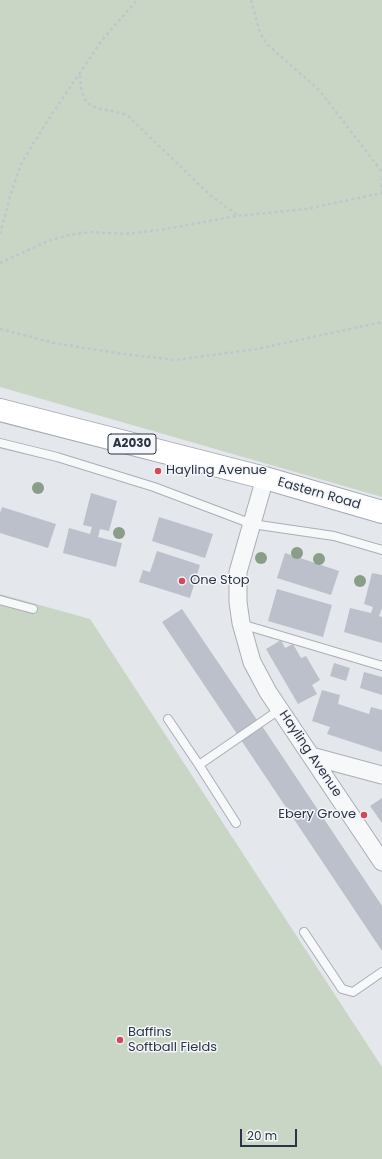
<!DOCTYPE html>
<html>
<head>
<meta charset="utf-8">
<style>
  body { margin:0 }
  #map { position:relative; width:382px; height:1159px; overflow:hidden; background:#e4e7ec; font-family:Poppins,sans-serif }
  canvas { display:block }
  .scale { position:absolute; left:240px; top:1129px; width:57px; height:18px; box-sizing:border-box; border:2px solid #2b3445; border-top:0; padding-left:5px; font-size:12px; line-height:14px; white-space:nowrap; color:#2b3445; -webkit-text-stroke:3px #f4f6f9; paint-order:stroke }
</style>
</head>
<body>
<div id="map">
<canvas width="382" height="1159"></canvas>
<div class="scale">20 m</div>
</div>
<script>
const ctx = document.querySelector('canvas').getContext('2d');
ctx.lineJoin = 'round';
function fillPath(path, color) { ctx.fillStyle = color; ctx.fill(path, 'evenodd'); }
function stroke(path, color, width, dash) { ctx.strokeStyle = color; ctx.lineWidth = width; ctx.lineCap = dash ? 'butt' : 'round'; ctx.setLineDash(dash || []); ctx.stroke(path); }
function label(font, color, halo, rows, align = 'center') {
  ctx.font = font + ' Poppins,sans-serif'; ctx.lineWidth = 3; ctx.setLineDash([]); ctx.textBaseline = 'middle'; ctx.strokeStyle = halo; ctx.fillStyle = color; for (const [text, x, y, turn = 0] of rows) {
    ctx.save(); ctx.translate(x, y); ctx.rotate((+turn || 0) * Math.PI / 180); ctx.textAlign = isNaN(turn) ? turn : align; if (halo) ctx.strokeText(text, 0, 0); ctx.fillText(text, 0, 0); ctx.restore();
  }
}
const green = new Path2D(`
  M0,0H382V497L0,387Z
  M0,594L90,619L382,1067V1159H0Z`);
const building = new Path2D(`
  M91,493L117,501L109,531L100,529L98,537L122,543L116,567L63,553L69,528L90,534L92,527L83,525Z
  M2,507L56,524L48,548L0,533V513Z
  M159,517L213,534L205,558L152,541Z
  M157,551L200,565L190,598L139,582L143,570L150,572Z
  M285,553L339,571L331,595L277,578Z
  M372,573L382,575V608L379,616L382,617V643L344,632L350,608L371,613L373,607L364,604Z
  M277,589L332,605L323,637L268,621Z
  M182,609L257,720L237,734L162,622Z
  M281,640L285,648L293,644L301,658L306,656L320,680L312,685L317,694L298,704L266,649Z
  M334,663L350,668L346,681L330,676Z
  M364,672L382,677V695L360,688Z
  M322,690L340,695L338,704L369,714L371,707L382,710V752L327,734L330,727L312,721Z
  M262,726L382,906V951L241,740Z
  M382,798V823L370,806Z`);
const path = new Path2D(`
  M251,0L260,33L267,44L320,91L382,172
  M80,75C82,115 97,105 127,115L210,195L237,215
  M382,193V176
  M0,234L11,193L22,162L48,120L102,40L137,0
  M0,263L48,241L69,235L91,232L125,234L160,230L237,216L306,209L382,193
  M0,329L54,343L116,353L175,360L257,349L382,322`);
const lane = new Path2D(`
  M0,443L57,457L154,487L252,524L334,536L382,550
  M0,600L33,609
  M241,624L382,666
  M168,719L199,765L279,710
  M199,765L236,823
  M304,932L342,989L353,992L382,972`);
const street = new Path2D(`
  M265,478L238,572V602L241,623L252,662L268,692L382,862
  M311,756L382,775`);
const primary = new Path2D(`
  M0,410L265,478L382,512`);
const trees = [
  [38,488],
  [119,533],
  [297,553],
  [261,558],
  [319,559],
  [360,581]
];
const markers = [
  [158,471,4,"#d1495b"],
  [182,581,4,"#d1495b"],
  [364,815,4,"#d1495b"],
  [120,1040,4,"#d1495b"]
];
const shields = [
  [132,444,48]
];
const shieldNames = [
  ["A2030",132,444]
];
const poiNames = [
  ["Hayling Avenue",166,471],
  ["One Stop",190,581],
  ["Ebery Grove",356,815,"right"],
  ["Baffins",128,1033],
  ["Softball Fields",128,1048]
];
const streetNames = [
  ["Eastern Road",319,494,16],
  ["Hayling Avenue",310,754,56]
];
fillPath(green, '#c9d6c5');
fillPath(building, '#bbc0ca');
stroke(lane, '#a9aeb7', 10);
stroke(street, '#a9aeb7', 19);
stroke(primary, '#a3abb8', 24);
stroke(path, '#c2c5cb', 2.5, [3, 3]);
stroke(lane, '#f7f8fa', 8);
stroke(street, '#f7f8fa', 17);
stroke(primary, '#fff', 22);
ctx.fillStyle = '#899d89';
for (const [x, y] of trees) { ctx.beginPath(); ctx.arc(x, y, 6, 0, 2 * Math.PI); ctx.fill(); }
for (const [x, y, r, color] of markers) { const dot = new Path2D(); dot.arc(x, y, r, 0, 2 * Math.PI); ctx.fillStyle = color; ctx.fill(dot); stroke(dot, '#f4f6f9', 1.5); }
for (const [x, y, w] of shields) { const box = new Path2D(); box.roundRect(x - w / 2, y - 10, w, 20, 3); ctx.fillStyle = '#f4f6f9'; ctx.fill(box); stroke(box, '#2b3445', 1); }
label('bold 12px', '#2b3445', null, shieldNames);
label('13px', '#2b3445', '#f4f6f9', poiNames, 'left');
label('13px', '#2b3445', '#f4f6f9', streetNames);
</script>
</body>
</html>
